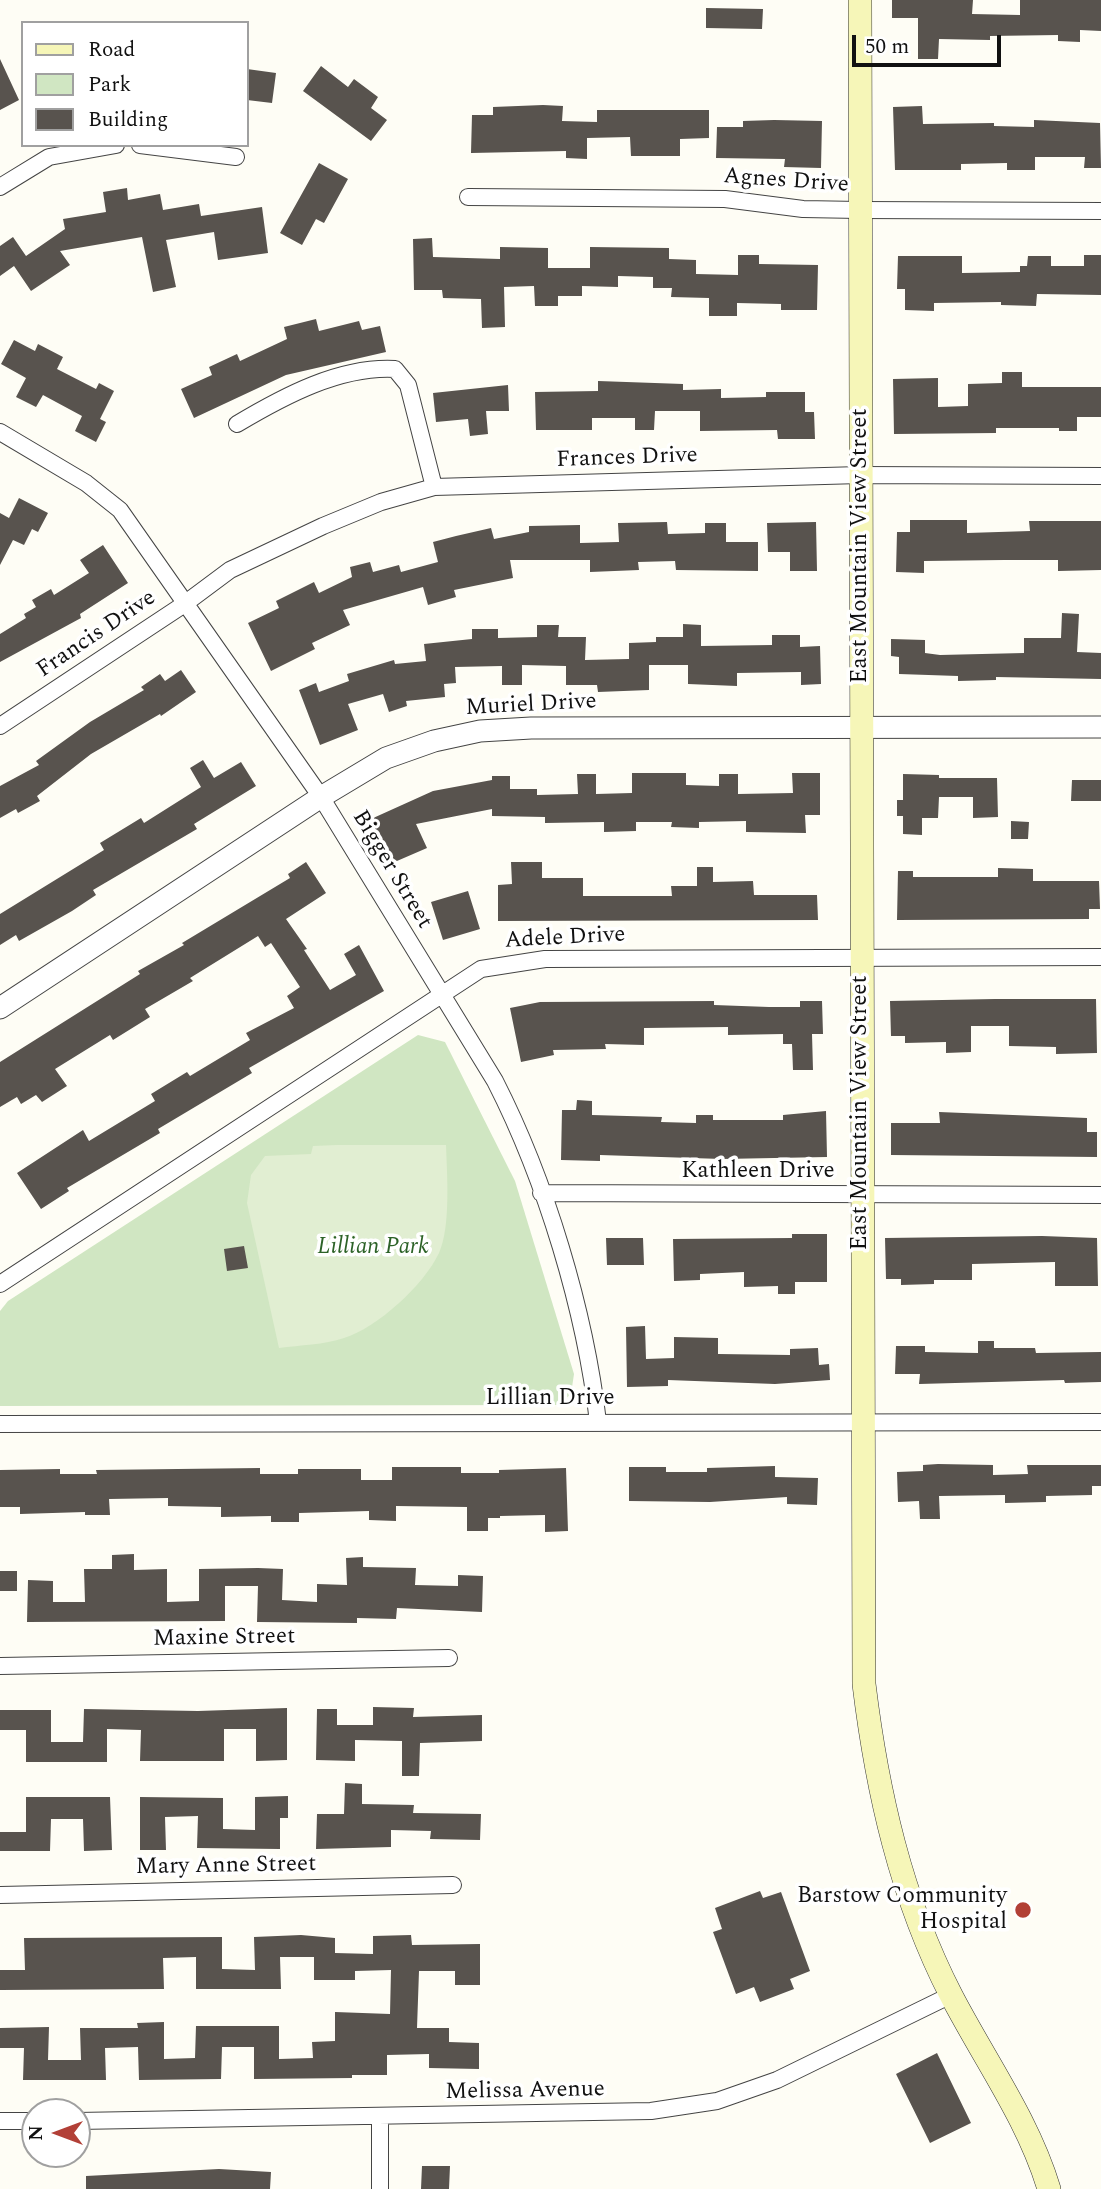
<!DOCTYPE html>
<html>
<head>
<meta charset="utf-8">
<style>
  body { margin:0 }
  #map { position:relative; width:1101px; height:2189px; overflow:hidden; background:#fefdf5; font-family:Spectral,serif }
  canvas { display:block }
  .legend { position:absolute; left:21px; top:21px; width:228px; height:126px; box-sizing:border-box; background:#fff; border:2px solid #a0a0a0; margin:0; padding:9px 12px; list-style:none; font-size:21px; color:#111 }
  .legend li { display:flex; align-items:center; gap:14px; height:35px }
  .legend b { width:35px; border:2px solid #a0a0a0 }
  .north { position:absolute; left:21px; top:2098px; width:70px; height:70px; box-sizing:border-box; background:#fff; border:2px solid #a0a0a0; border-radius:50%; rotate:270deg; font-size:19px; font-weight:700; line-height:28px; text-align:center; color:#111 }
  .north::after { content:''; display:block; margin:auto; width:24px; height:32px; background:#b24037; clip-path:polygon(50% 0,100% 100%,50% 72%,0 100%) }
  .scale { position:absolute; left:852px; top:35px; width:149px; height:32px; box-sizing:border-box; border:4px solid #111; border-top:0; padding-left:9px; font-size:21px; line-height:24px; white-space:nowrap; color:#111; -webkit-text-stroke:5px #fff; paint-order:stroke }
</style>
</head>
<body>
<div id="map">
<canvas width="1101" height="2189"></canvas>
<ul class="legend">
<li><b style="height:9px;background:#f6f6b8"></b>Road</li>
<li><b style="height:19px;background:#d0e6c2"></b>Park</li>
<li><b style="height:19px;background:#58534e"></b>Building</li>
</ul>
<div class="north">N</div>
<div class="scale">50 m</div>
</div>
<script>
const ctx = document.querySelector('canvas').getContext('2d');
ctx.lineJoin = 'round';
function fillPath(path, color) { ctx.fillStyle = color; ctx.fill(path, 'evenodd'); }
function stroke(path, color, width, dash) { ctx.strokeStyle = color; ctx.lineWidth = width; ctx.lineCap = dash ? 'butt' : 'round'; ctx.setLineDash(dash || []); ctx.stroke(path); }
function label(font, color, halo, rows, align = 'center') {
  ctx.font = font + ' Spectral,serif'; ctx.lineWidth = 7; ctx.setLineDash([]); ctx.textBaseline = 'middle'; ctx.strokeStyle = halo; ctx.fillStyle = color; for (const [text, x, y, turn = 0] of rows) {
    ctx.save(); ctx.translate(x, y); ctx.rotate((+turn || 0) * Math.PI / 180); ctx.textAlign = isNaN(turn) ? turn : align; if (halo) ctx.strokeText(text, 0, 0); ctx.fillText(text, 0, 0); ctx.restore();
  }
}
const green = new Path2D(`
  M418,1035L445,1042L515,1181L574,1374L571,1394L558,1405L0,1406V1311L8,1301Z`);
const pitch = new Path2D(`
  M337,1145H446C447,1174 451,1227 439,1253C424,1285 377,1328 344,1338C324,1345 300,1345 279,1348L247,1203L251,1175L265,1156L311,1154L313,1146Z`);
const building = new Path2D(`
  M892,0H973L972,14L1020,15V0H1101V31L1080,30V42L1058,41V35L990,36V40L939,39L938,59H918V18H892Z
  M706,8L763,9L762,29L706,28Z
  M0,59L19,100L0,110Z
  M321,66L348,87L354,79L378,97L371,108L387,120L371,141L303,91Z
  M247,69L276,73L272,103L247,100Z
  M543,105L563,106L562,121L597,122V110H709V138L680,139V156H631L630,137L587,138V159L566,158V151L471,153L472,115H493V107Z
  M922,106L923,124L994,123V126L1034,127V120L1100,123L1101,168H1084L1085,157H1035V170H1007V163L961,164V170H895L893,107Z
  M774,120L822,121L821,168L784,167L785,159L716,158L717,127H743V121Z
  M319,163L348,179L324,223L316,219L302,245L280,233Z
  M127,188L128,200L160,194L163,210L199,204L201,216L262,207L268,253L218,260L214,232L166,240L176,287L153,292L142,237L60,251L70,265L31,291L14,266L0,276V246L13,237L26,256L65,229L63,219L106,212L103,192Z
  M432,238L433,257L500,259V247L548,248V268H590V247L669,248V259L696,260V274L738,275V255H759V264L818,265L817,310H781V304L737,303V316H709V298L671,297L672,288H653V277L618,276V287L582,286V296H558V306H535L534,286L504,287L505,327L482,328L481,299L443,298L442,290H414L413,239Z
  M1084,255H1101V295L1037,294L1036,306L1001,305V302L934,303V311L905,310V289H897L898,256H962V273L1020,272V266H1027L1028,256H1051V266H1084Z
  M316,319L319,331L359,321L362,330L380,326L386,352L286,375L194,418L181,389L212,375L209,367L237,354L240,361L287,339L284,327Z
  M14,340L35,351L38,344L63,357L57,369L96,389L99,383L114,391L100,419L106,422L96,442L75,431L82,416L43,395L36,407L16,397L26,378L1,364Z
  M1002,372H1022V387H1101V417H1077V431H1059V428H996V433L894,434L893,379L938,378V407L968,406V384L1002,383Z
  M598,381L683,384V390L721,389V398L766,397V392H805V412H814L815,439H778L777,430L700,431V411H655L654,430H635V418H592V430H536L535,392L598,391Z
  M508,385L509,411H486L488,434L470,436L468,419L436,422L433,393Z
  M19,498L48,513L38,532L32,529L24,545L13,540L0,565V513L9,518Z
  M910,520H967V533L1030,531L1029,521H1101V570L1058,571V560H1004L924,561V573L896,572L897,532H910Z
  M667,522L668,534L705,533V523H726V542H758V571L676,570L675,561L638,562L639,570L590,572V560H510L513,578L454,590L456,597L428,605L423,587L343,610L350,625L312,643L315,649L271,671L248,623L279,608L276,601L314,582L319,593L352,577L350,567L370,562L373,572L399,565L401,572L438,562L433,542L456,536L491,528L494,539L529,532V526L580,525V543L619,542L618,523Z
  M816,522L817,571H790V552H768L767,523Z
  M103,545L128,583L80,614L81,618L0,662V634L26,618L24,614L36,607L32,600L51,589L54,595L89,573L80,560Z
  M1062,613L1079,614L1077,652L1101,653V679L996,677V680L958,681V676L899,674V657L891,656V639L925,640V653L940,655L1024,653V638H1061Z
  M683,624L701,625V646L772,645V635H800V647L820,646L821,684L801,685V672L737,673V686L688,684V665H649V690L598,692L597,685H566V666L522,665V685H502V666L455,667L456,683L444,684L445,697L406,701L407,706L389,712L383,694L348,704L358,730L320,745L299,690L316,683L319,692L349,681L347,674L394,660L395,664L426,661L424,644L472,639V629H498V638L537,637V625H559L558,637H586L585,660L629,659V643L656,642V637H683Z
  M181,670L196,692L161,716L160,714L91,754L37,796L40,801L18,813L16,809L0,818V786L39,765L36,761L90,722L144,690L141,687L160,674L165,681Z
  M203,760L214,778L241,762L256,786L194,824L197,829L93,890L96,895L72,911L19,941L16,935L0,945V914L104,850L100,843L141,818L144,823L201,787L190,768Z
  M632,773H686V785L719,786V774H738V794L793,793L792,773H820V815H805L806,833L746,832V821L699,822V828L671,827L672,822H636V831L604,832V822L545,823V817L492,816V809L416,824L427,848L390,864L371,819L433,791L492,780V776H510V789H537V795L578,794L577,774H596V794L632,793Z
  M903,774L939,775V778H997L998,817L973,818V797H939L938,818H922V835L903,834V816H897V800H903Z
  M1072,780H1101V801H1071Z
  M1011,821L1029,822L1028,839H1011Z
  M306,862L326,893L286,919L307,949L304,950L330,990L356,975L344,954L359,945L384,991L249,1068L252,1073L158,1129L160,1133L67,1188L69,1191L41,1209L17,1173L83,1130L89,1141L155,1101L151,1094L187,1072L190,1076L250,1040L246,1033L294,1008L287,996L300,987L271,943L265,947L258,936L190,978L193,981L145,1009L150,1017L113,1040L110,1035L55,1069L67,1086L42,1102L36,1095L21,1104L17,1097L0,1107V1062L140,974L138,971L184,945L182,943L290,878L288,874Z
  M511,862H542V878H583V896H672L671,886H697V867H713V882L753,881L754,895H817L818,920L498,921V885L512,884Z
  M998,868L1033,869V881H1099L1100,909H1089V919L897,920L898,871H913V877H998Z
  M468,891L480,929L443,940L431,902Z
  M995,999H1096L1097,1053L1056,1054V1047L1009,1046V1026H971V1052L946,1053V1042L905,1043V1036H891L890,1001Z
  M714,1001V1005L769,1007H800V1001H822L823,1034H812L813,1070H793L792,1044H783V1034L728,1035V1027L644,1028V1045L605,1044L606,1049L553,1050L554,1055L521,1062L510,1008L540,1002Z
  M577,1100L592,1101V1115L662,1117L661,1122L696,1123V1115H713V1120H783V1115L826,1111L827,1157L722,1159L600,1155V1161L561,1160L562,1110H576Z
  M939,1112L1087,1118V1132H1097V1157L891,1155V1123H940Z
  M792,1234H827V1282H795V1294H778V1286L744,1287V1272L700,1274V1280L674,1281L673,1239L792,1238Z
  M1042,1236L1097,1238L1098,1286H1055V1262L972,1264V1280H934V1284L901,1285V1279H886L885,1238Z
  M606,1238H643L644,1265H607Z
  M244,1246L248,1268L227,1271L224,1249Z
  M645,1326L646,1359L674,1358V1337L718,1338V1354L790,1355V1349L818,1348L819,1365L829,1364L830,1380L775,1384L668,1380V1386L627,1387L626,1327Z
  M978,1341H994V1348H1035L1036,1353L1101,1352V1382L1065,1383L1064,1380L919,1384L920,1374H895L896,1346H925V1352L978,1353Z
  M938,1464L993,1465V1475L1028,1474L1027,1465H1101V1486H1092V1495L1046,1496V1502L1005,1503V1495L939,1496L940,1519H920L919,1501L898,1502L897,1472L923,1471V1465Z
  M775,1466V1477L818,1478L817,1505L787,1504V1497L710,1502L629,1501V1467H666V1472H707V1468Z
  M392,1467H461V1473H499V1470L566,1468L568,1531L545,1532V1515L500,1516V1518H488V1531H467V1507L396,1506V1521L369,1520V1511L299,1513V1522H271V1516L221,1517V1507L168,1506V1498L109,1499L110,1515H85V1512L20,1514V1507H0V1470L60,1469V1474H97L96,1470L260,1468V1474H298V1469H361V1480H392Z
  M134,1554V1570L167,1569V1602L199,1601V1569L258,1568L283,1569L282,1600L317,1602V1584L347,1585L346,1558L363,1557V1567L416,1568L415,1585L458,1586V1575L483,1576L482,1612L397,1608L396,1619L357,1618V1623L257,1622L258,1586H225V1621L27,1622L28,1580L53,1581V1602H85L84,1569H112V1555Z
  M0,1571H17V1591H0Z
  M373,1707L414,1708L413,1717L482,1715V1741L420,1743L419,1776H402V1741L355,1740V1761L316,1760L317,1709H337V1725H373Z
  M287,1708V1760L256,1761V1729H224V1761H140L141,1730L107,1729V1762H26V1730H0V1710H51V1742H83L84,1709L198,1711Z
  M345,1783L362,1784V1804L414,1805L413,1813L481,1814L480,1840L430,1839L431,1831L391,1830V1847L316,1849L317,1814H344Z
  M288,1796V1818H280V1849L197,1848L198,1816L165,1817L166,1850H140V1797L223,1798V1829L255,1830V1797Z
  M26,1797H110L112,1850L84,1851L83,1819H51L50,1851H0V1832H26Z
  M760,1891L763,1898L781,1892L810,1971L790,1979L794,1989L760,2002L754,1987L736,1994L713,1932L722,1929L715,1908Z
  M301,1935L335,1938V1953L373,1954V1936L411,1935L412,1945L480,1944V1985H455V1971H419L417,2028H449V2042L479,2043V2069L429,2068V2054L387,2055V2075H352V2078L254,2079V2047H222L221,2079L139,2080L138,2047L105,2048L106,2080H23L24,2048H0V2028L49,2027L48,2060H81L80,2028H138L137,2023L164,2022V2059L195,2058L196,2026H279V2059L313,2058L312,2042L335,2041V2012L390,2014L391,1970L355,1971V1980H314V1957H280L281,1989H196V1957L163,1958L164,1989L0,1990V1970H25L24,1938L222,1937V1969L255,1970L254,1937Z
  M937,2053L971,2123L930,2143L896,2074Z
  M422,2166H450L449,2189H421Z
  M219,2169L271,2172L270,2189H86V2176Z`);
const minor = new Path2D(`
  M140,145L236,157
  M0,187L49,157L116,145
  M468,197L725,199L803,209L859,210L1101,211
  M237,424C284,396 340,366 395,369L408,385L434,487
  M0,432L86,483L120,510L321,797L495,1081C546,1181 585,1310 598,1422
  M0,726L183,605L230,570L323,526L381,502L434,487L860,475L1101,476
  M541,1193L1101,1195
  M0,1284L481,969L545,959L1101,957
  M0,1424L1101,1422
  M0,1666L449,1658
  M0,1895L453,1885
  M380,2118V2189
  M0,2121H35
  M77,2121L651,2111L717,2101L777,2080L951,1995`);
const tertiary = new Path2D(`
  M0,1008L321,797L386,758L434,741L480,731L531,728L1101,727`);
const secondary = new Path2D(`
  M860,0L864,1684C877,1791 901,1898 951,1995C984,2059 1028,2119 1049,2189`);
const markers = [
  [1023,1910,9,"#b24037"]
];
const streetNames = [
  ["Agnes Drive",786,182,4],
  ["Frances Drive",627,459,-2],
  ["East Mountain View Street",861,546,-90],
  ["Francis Drive",97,635,-34],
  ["Muriel Drive",531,706,-3],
  ["Bigger Street",391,870,59],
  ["Adele Drive",565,939,-3],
  ["East Mountain View Street",861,1113,-90],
  ["Kathleen Drive",758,1172],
  ["Lillian Drive",550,1399],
  ["Maxine Street",224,1639,-1],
  ["Mary Anne Street",226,1867,-1],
  ["Melissa Avenue",525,2092,-1]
];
const parkNames = [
  ["Lillian Park",373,1248]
];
const poiNames = [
  ["Barstow Community",1007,1897],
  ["Hospital",1007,1923]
];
fillPath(green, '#d0e6c2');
fillPath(pitch, '#e1eed2');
fillPath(building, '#58534e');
stroke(minor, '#444', 18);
stroke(tertiary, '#444', 23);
stroke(secondary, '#333', 24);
stroke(minor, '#fff', 16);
stroke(tertiary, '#fff', 21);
stroke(secondary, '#f6f6b8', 23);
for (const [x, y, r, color] of markers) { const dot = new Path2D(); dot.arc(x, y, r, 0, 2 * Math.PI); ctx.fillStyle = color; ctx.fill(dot); stroke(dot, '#fff', 2.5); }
label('23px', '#111', '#fff', streetNames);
label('italic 23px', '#2c6227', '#fff', parkNames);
label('23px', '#111', '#fff', poiNames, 'right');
</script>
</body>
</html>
